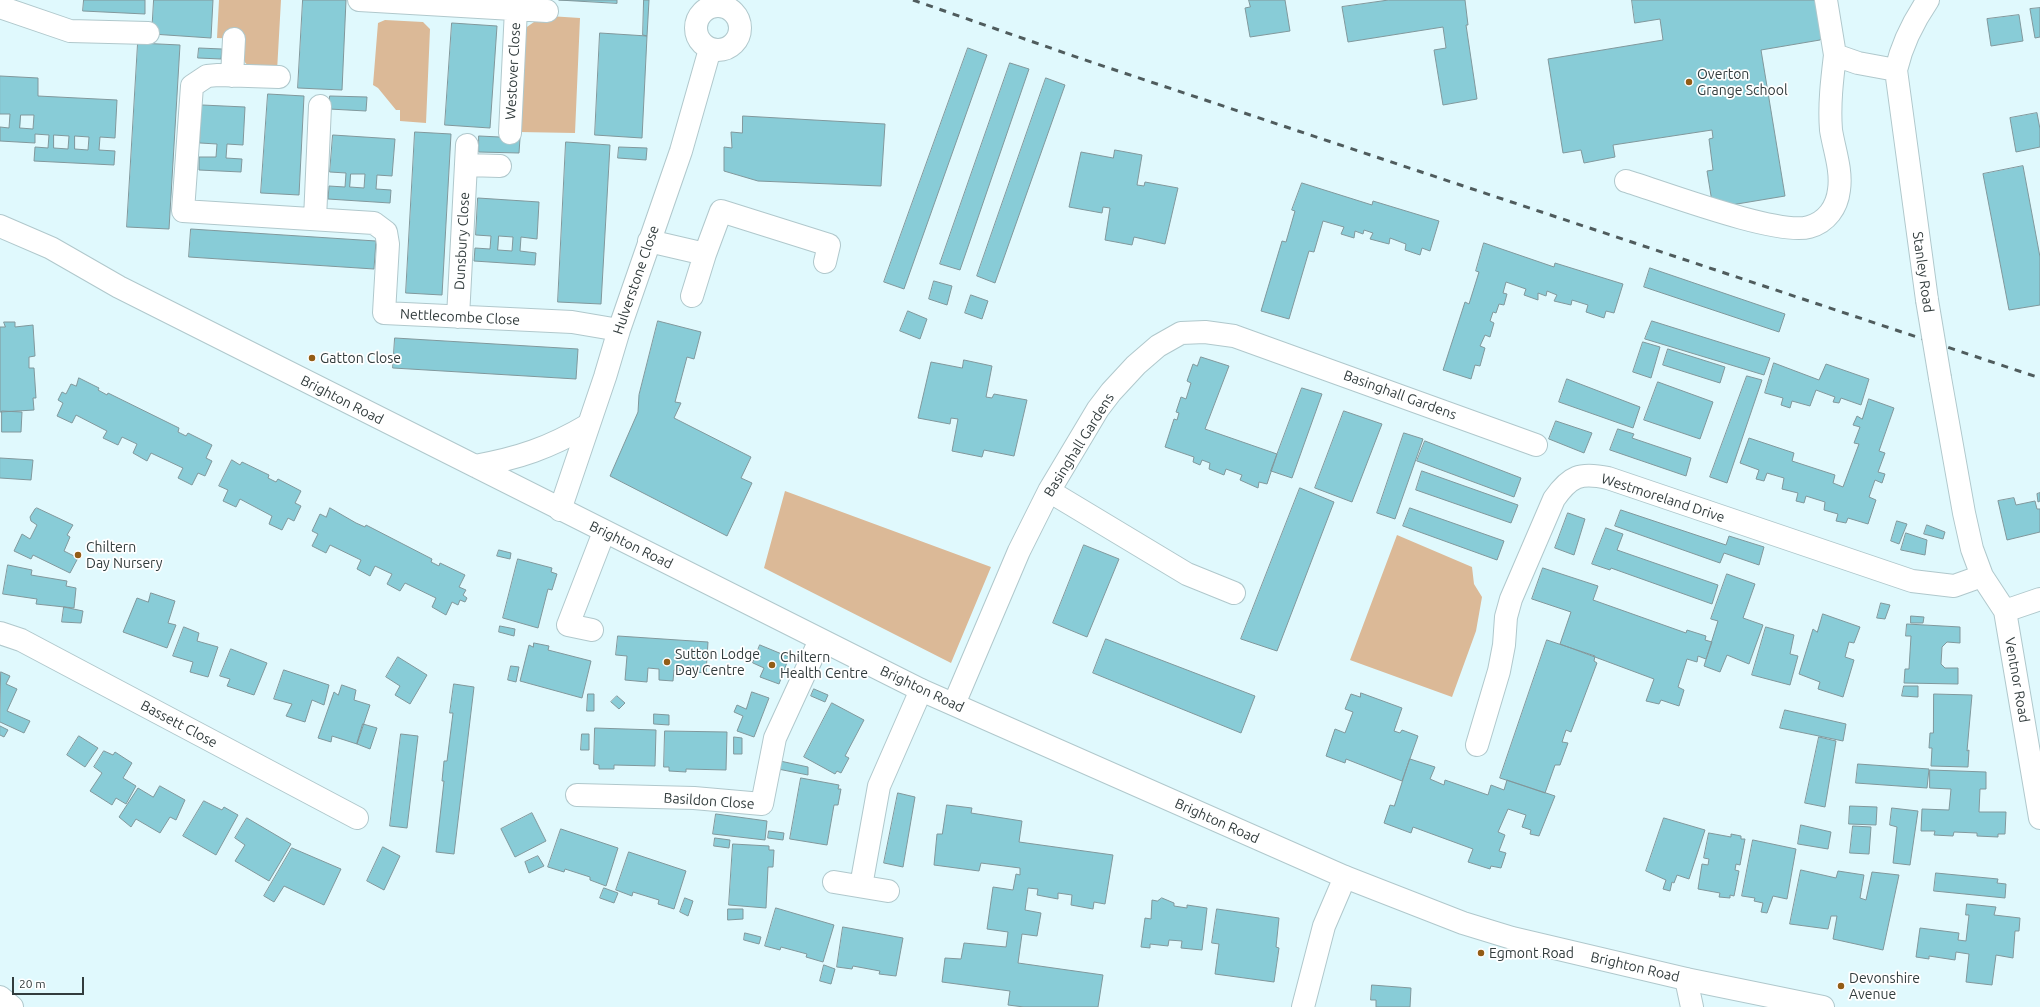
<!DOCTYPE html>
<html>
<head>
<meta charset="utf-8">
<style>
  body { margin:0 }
  #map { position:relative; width:2040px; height:1007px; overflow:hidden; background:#e0f9fd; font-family:Ubuntu,sans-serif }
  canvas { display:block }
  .scale { position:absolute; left:12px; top:977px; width:72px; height:18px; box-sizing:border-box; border:2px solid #323c3d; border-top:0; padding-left:5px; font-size:12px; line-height:14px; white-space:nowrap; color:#323c3d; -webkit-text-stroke:3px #fff; paint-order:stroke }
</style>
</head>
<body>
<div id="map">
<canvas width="2040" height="1007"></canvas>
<div class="scale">20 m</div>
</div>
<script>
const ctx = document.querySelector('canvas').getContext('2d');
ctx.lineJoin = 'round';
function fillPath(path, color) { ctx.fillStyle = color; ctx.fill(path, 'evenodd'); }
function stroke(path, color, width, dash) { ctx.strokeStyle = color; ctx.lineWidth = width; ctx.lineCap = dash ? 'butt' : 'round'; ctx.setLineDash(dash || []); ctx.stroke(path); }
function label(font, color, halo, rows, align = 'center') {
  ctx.font = font + ' Ubuntu,sans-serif'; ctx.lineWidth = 3.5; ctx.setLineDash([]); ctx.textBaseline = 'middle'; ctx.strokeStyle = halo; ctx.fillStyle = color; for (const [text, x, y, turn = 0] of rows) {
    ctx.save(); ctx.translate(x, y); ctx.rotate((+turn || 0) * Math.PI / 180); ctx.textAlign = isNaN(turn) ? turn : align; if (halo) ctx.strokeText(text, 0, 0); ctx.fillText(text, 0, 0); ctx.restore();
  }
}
const green = new Path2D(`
  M219,0H281L277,71C251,68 239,71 243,39L217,38Z
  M549,16L580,18L575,133L519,132L524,29L534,22L548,21Z
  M385,20L423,22L430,29L426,123L400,121V110H396L378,88L373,85L378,23Z
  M785,491L991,567L951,663L764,568Z
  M1397,535L1472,567L1474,584L1482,597L1476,631L1452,697L1350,660Z`);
const building = new Path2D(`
  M84,0H145V14L83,11Z
  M154,0H213L211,38L152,34Z
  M303,0H346L342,90L298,88Z
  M559,0H617V3Z
  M644,0H649L647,36L643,35Z
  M1249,0H1285L1290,31L1250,37L1245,8L1250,7Z
  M1389,0H1465L1468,25H1466L1477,99L1443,105L1434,50L1446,48L1443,27L1348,42L1342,7Z
  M1632,0H1821L1826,32L1820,40L1761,50L1785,196L1713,208L1707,171L1713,170L1709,139L1713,138L1712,130L1613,145L1615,157L1584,163L1581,150L1563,153L1548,59L1663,40L1660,19L1635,23Z
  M2040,8V37L2035,38L2030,9Z
  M2019,15L2023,41L1991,46L1987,19Z
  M452,23L497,26L490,128L445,125Z
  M600,33L647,36L642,138L595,135Z
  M138,43L180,45L169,229L127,227Z
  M199,48L222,49L221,59L198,58Z
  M968,48L987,55L904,289L884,282Z
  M1010,63L1029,69L960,270L940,264Z
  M0,76L38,78V96L117,100L115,138L100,137L99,150L115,151L114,165L34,161L35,147L48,148L49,135L35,134V143L0,141V127L9,128L10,114H0ZM21,115H34L33,129L20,128ZM54,135L69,136L68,149L54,148ZM75,136L89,137L88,150L75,149Z
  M1046,78L1065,85L995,283L977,276Z
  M268,94L304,96L299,195L261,193Z
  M330,96L367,97L366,111L329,109Z
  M202,105L245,107L243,145L227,144L226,158L242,159L241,172L199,170V157H216L217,144L200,143Z
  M2037,113L2040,129V147L2016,152L2010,118Z
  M743,116L885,124L881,186L758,181L724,171V147L732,148L731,132L742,133Z
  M415,132L451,134L442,295L406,293Z
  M333,135L395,139L392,176L377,175L376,189L391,190L390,203L328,199L329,186L345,187L346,173L330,172ZM351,174H365L364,188L350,187Z
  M479,136L520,138L519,153L479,152Z
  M566,142L610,145L601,304L558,302Z
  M619,147L647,148L646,160L618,158Z
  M1115,150L1142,155L1137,185L1144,186L1145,182L1178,188L1165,244L1134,237L1132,245L1105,240L1110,208L1103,207L1102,213L1069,207L1081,152L1113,158Z
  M2023,166L2040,257V305L2009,310L1983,174Z
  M1302,183L1372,205L1373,201L1439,221L1430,251L1422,248L1420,255L1405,250L1406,244L1390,238L1389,244L1370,239L1373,233L1364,230L1363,234L1355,231L1354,238L1341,234L1344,227L1323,221L1314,252L1309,251L1289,319L1261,311L1282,241L1286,242L1295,211L1292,210Z
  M478,198L539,202L537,239L521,237L520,251L536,253L535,265L474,261L475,248L490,249L491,236L476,235ZM499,236L513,237L512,251L498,250Z
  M191,229L376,241L374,269L189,257Z
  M1484,243L1554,267L1555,263L1623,284L1614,313L1606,311L1604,318L1586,312L1588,305L1572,300L1571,305L1554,301L1557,295L1547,291L1546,296L1538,293V300L1524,295L1526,289L1506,282L1503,293L1507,294L1504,305L1499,304L1496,313L1493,312L1490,321L1494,323L1490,337L1485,335L1480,346L1485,348L1480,366L1475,365L1471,379L1443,370L1465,302L1469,304L1479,272L1476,271Z
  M1650,268L1785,314L1779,332L1644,287Z
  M934,281L952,286L947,305L929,299Z
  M971,295L988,301L982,319L965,313Z
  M908,311L927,319L920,339L900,331Z
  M658,321L701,332L694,359L687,357L675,402L681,403L674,418L751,457L741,478L752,483L727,536L610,476L638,412L639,395Z
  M1652,321L1770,358L1764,375L1645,339Z
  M4,322H15V327L33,325L35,356L29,357V368H34L36,398H33L34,410L0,412V327H5Z
  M395,338L578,349L576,379L393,368Z
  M1643,342L1660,347L1651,378L1633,372Z
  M1668,349L1725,367L1720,383L1663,365Z
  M1201,357L1229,366L1205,429L1277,454L1267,484L1259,482L1258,488L1240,480L1242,475L1226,469L1224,475L1209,469L1210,463L1202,460L1200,465L1193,462L1194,457L1165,447L1174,419L1177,420L1179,413L1176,412L1181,397L1186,399L1191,383L1187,381L1193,364L1197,366Z
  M964,360L992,366L986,397L992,398L994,394L1027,400L1014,456L984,450L982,457L952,451L958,419L951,418L950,424L918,418L931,362L962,368Z
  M1774,363L1819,380L1826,364L1869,379L1861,405L1841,398L1839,403L1833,402L1835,397L1816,390L1810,406L1792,401L1790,408L1781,405L1783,398L1765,393Z
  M1747,376L1762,380L1727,483L1710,477Z
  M79,378L99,388L98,390L107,395L108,393L179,428L178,432L186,436L188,433L212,445L206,458L212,461L205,476L198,473L192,485L178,478L183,468L151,453L147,461L133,453L137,444L122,437L118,445L103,438L107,431L76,415L72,423L57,416L63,403L58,400L62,392L66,394L71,384L76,386Z
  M1567,379L1640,407L1633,428L1559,402Z
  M1658,382L1713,402L1700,439L1644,420Z
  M1302,388L1322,394L1292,478L1271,471Z
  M1869,399L1894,408L1879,451L1885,453L1878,472L1885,474L1882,483L1875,480L1869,497L1876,500L1868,524L1848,518L1846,523L1836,521L1838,514L1824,510L1825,502L1806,496L1804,503L1796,501L1798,493L1782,489L1784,478L1767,473L1764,481L1756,479L1759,470L1740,463L1749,438L1794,453L1792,461L1835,475L1833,483L1843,487L1859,444L1854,443L1860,427L1853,425L1857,416L1862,419Z
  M2,411L22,412L21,432H2Z
  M1344,411L1382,424L1352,502L1315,488Z
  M1556,421L1592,433L1584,453L1549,439Z
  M1618,429L1634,434L1632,438L1691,458L1686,476L1610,450Z
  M1404,433L1423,439L1395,519L1377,513Z
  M1425,441L1521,478L1514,497L1417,461Z
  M0,458L33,460L31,480L0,478Z
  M232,460L240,465L242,462L269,475L268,478L276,482L278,479L301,491L295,503L301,506L294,521L288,518L282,530L269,524L272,516L240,499L236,507L223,501L228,490L219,486Z
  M1422,471L1518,505L1511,523L1416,490Z
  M1300,488L1334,502L1277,651L1241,639Z
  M2040,493V501L2038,502L2037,494Z
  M2014,498L2016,505L2035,501L2037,509H2040V532L2007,540L1998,501Z
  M37,508L73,525L67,535L70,537L64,551L78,558L70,573L33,555L31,559L14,551L22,534L30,539L37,525L31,521L30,517L35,509Z
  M330,508L356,523L365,527L366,525L432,559L431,562L439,566L440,563L465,575L459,587L466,590L463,595L467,598L465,602L460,600L458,605L452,602L446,615L432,607L436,598L405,583L400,591L387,584L392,574L375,566L370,576L357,569L361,560L330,545L326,553L312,546L318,534L312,531L320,514L326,517Z
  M1410,508L1504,541L1497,560L1403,526Z
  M1621,510L1726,545L1729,536L1764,547L1759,565L1724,553L1720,563L1615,526Z
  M1568,513L1585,519L1574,555L1555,548Z
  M1897,521L1907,524L1899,544L1891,541Z
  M1927,525L1945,532L1943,539L1924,534Z
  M1606,528L1623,534L1617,550L1718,585L1712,604L1611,568L1610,570L1592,564Z
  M1906,533L1927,540L1925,555L1901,550Z
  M1084,545L1119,559L1087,637L1053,623Z
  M499,550L511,553L510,559L497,556Z
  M518,559L552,568L551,572L557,574L552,590L548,589L538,628L503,618Z
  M8,565L32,570L31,575L67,581L66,586L76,588L74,608L36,604L37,599L3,594Z
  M1543,568L1598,586L1593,600L1686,633L1687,630L1706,636L1705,640L1712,642L1706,659L1698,656L1697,662L1687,659L1678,687L1684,690L1679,706L1661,700L1659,704L1646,701L1654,679L1560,644L1571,612L1532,599Z
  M1727,574L1755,584L1743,618L1763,625L1749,664L1727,655L1720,672L1704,666L1718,621L1711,619Z
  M151,593L175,601L168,623L176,625L167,648L123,632L137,598L148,602Z
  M1881,603L1890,605L1885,619L1877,618Z
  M64,607L83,611L81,623L62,622Z
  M1823,614L1860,627L1854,643L1849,642L1845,657L1854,660L1843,697L1818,689L1820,682L1799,674L1813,629L1817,632Z
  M1911,616L1924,617L1923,623H1911Z
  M1907,624L1960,627V643L1947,642L1942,647L1941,664L1945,668H1958V684L1904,683L1905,669H1909L1911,636H1906Z
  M500,626L515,629L514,636L499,632Z
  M184,627L199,633L197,641L218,647L208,677L190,672L193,662L173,656Z
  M1766,627L1794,635L1790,654L1798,656L1790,685L1752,675Z
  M618,636L708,642L706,673L674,670L673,681L659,680V669L648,668L647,682L625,680L627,656L616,655Z
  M1106,639L1255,696L1241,733L1093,673Z
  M1547,640L1595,656L1594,661L1597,663L1571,732L1566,730L1562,742L1568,743L1560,765H1555L1545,793L1500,778Z
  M534,643L549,646L548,650L591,661L582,698L520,681L529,645L533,647Z
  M760,645L789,657L779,684L760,677L764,668L753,663Z
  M231,649L267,663L254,695L227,686L230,679L220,676Z
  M398,657L427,675L410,704L395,695L400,686L386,677Z
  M511,666L519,667L516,682L508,680Z
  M284,670L329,685L324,705L312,700L305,722L286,716L292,704L274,699Z
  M1,672L10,676L6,684L17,689L7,711L30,721L24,733L0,722Z
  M454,684L474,687L454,854L436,852L444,781H442L444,761H447L453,713H450Z
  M342,685L356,690L354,700L370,705L357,744L332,736L331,742L318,738L334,692L338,695Z
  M1904,686H1918V697L1902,696Z
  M814,689L828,695L825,702L811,696Z
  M752,692L769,698L754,737L737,731L743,716L734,712L737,705L746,709Z
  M1361,693L1402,708L1394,731L1400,733L1402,730L1418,736L1402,781L1346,759L1345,763L1326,756L1335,729L1345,733L1353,712L1345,709L1351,694L1360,697Z
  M588,694H594V711H587Z
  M1934,694L1972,695L1967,751L1969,750L1968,767L1931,766L1932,748H1929L1930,733H1933Z
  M617,696L625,703L619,709L611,702Z
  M832,703L864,720L845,756L849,758L841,773L837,771L835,774L804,757Z
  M1785,710L1846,724L1843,741L1780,728Z
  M654,714L669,715V725L654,724Z
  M363,724L377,728L370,749L357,744Z
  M0,726L8,730L4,737L0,735Z
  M595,728L656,730L655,766L614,765V769H599V765L594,764Z
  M665,731L727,732L726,770L686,769V772L669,771V767H664Z
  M401,734L418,736L407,828L390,826Z
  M582,734H589V750H581Z
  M79,736L98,748L85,767L67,755Z
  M734,737L742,738V754H734Z
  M1819,737L1836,741L1825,807L1805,803Z
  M104,751L113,755L115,752L132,763L123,778L136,786L126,804L116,798L112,805L90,791L102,773L94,767Z
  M1410,759L1435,767L1430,779L1444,785L1445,780L1488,795L1491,785L1504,790L1507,780L1555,796L1539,836L1530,834L1531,830L1522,827L1526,815L1508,809L1498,832L1505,835L1499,851L1506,853L1501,868L1491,866L1490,869L1468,862L1473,849L1413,827L1411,833L1384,823L1390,805L1394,806Z
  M780,761L808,767V775L778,769Z
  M1858,764L1929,769L1927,788L1856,783Z
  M1930,770L1986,772V789H1980L1979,812H2006L2005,834H1998V837L1977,836V833L1954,832L1953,836L1934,835L1935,831H1921L1922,809L1949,810L1951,789L1930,788Z
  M801,778L839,785L838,789H841L838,805H834L827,845L790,839Z
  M160,786L185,800L176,820L170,817L160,833L136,819L131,827L119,817L138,788L153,797Z
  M898,793L915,797L903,867L884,863Z
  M204,801L222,810L224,807L238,815L216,855L183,836Z
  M947,805L972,808L971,813L1022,821L1019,842L1113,855L1105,904L1094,902L1093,909L1071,905L1072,895L1058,893V899L1037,895L1038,889L1028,888L1025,910L1041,913L1037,936L1022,934L1018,963L1103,975L1098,1007H1024L1008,1005L1010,991L942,982L945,958L961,959L964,943L1006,947L1008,932L987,929L993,887L1013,890L1016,874L1020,875V868L981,863L979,871L934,865L937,834H942Z
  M1850,806L1877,807L1876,825L1849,824Z
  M1892,808L1918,811L1910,865L1893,863L1897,827L1890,825Z
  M532,813L546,841L515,857L501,829Z
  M716,814L767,821L765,840L713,834Z
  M247,818L291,844L269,881L235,861L245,845L235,838Z
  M1664,818L1705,830L1689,879L1677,875L1674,883L1672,882L1670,891L1663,889L1666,880L1646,871Z
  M1801,825L1831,832L1828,849L1798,844Z
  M1853,826L1871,827L1869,854L1850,853Z
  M561,829L618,848L606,886L590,880V877L565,869L564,872L548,867Z
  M769,831L784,833L783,840L768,838Z
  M1709,833L1731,837V834L1741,836V839H1745L1740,865L1736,864L1735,870L1739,871L1734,896L1730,895V898L1719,897L1720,893L1698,889L1702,864L1708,865L1709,859L1704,858Z
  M715,838L730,840L729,848L714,846Z
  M1753,840L1796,849L1787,899L1773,896L1767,913L1761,912L1763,903L1754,901L1755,898L1742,896Z
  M733,844L769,846V850H774L773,867H768L766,908L729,905Z
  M383,847L400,856L384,890L367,881Z
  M292,848L341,869L324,905L284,886L274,902L264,896Z
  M629,852L686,871L674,909L658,904L659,900L633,892L632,896L616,890Z
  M538,856L544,866L529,873L525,862Z
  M1801,870L1836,878L1838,871L1864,875L1860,898L1866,900L1872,872L1899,875L1883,950L1833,939L1837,916H1831L1828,929L1790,924Z
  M1936,873L1998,879L1997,883L2006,884L2005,898L1934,891Z
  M604,888L618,893L614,903L600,898Z
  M685,898L693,901L688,916L680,912Z
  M1162,898L1174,903V906L1187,908V905L1207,908L1202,950L1181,948L1182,941L1169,940L1168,946L1150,944V948L1141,947L1145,918L1151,919L1152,900L1157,901Z
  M1967,904L1996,907L1994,915L2020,918L2019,931H2015L2013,958L1996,955L1992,985L1966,982L1969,954L1956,952L1955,960L1929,956V959L1916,957L1920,928L1959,933L1958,940L1966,941L1969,915H1966Z
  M776,908L834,925L823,962L806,957L807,954L781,947L780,950L765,946Z
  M728,909H743V919L728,920Z
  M1217,909L1279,918L1276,947L1279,948L1274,982L1215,974L1219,944L1212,943Z
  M843,927L903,938L896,976L879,974L880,971L853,966L852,969L837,967Z
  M745,933L761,937L759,944L744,940Z
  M824,965L835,969L831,984L820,981Z
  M1372,985L1411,988L1410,1007H1376V1000H1371Z`);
const minor = new Path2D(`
  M359,0L547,11
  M1826,0L1835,55L1858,63L1896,70
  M696 28a22 22 0 1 1 44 0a22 22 0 1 1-44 0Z
  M0,7L70,31L148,33
  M232,76L234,39
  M279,77L218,75L207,76L192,86L183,211L374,223L386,232L388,244L384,313L572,322L619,330
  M510,133L516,9
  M466,165L500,166
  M1626,181C1662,192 1778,236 1809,227C1827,222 1837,207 1839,190C1842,170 1834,149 1831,130C1829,105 1832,80 1835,55
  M315,219L320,106
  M649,241L705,254L721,211L829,245L825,262
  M692,296L705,254
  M1927,300L1896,70C1902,44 1913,22 1928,0
  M458,317L467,145
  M1940,378L1964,513L1972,549L1982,576L2005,611L2040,818
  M1049,491L1187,574L1234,593
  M560,510L605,377L619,330L681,151L710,49
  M2005,611L2040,599
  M592,630L568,625L604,532
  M0,633L21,640L357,818
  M954,704L1019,551L1049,491L1098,409L1111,392L1136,365L1158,346L1181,333L1205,332L1234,336L1536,445
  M1477,745L1499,671L1504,645L1506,617L1511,599L1554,499C1570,476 1580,472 1608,478L1912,581L1954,586L1982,576
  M577,795L694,798L762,804L775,738L820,640
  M834,882L888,891
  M861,886L879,786L921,690
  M1686,979L1692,1007
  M0,997L12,1007
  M1303,1007L1324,926L1345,877`);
const major = new Path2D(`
  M0,226L51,248L119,287L921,690L1345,877L1463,923L1512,938L1686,979L1823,1007
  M475,466C519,458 549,448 588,425`);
const rail = new Path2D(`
  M913,0L1082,59L2040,378`);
const minorBridge = new Path2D(`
  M1927,300L1940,378`);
const markers = [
  [1689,82,4,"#935c15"],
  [312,358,4,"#935c15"],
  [78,555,4,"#935c15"],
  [667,662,4,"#935c15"],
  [772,665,4,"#935c15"],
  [1481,953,4,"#935c15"],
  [1841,986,4,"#935c15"]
];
const streetNames = [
  ["Westover Close",513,71,-87],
  ["Dunsbury Close",462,241,-87],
  ["Stanley Road",1923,272,82],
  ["Hulverstone Close",636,280,-71],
  ["Nettlecombe Close",460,317,3],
  ["Basinghall Gardens",1400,395,20],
  ["Brighton Road",342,400,27],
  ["Basinghall Gardens",1079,445,-58],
  ["Westmoreland Drive",1663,498,18],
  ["Brighton Road",631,545,26],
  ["Ventnor Road",2017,680,80],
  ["Brighton Road",922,689,25],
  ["Bassett Close",179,724,28],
  ["Basildon Close",709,801,4],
  ["Brighton Road",1217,821,24],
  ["Brighton Road",1635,967,13]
];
const poiNames = [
  ["Overton",1697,74],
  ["Grange School",1697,90],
  ["Gatton Close",320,358],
  ["Chiltern",86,547],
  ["Day Nursery",86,563],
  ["Sutton Lodge",675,654],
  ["Day Centre",675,670],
  ["Chiltern",780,657],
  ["Health Centre",780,673],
  ["Egmont Road",1489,953],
  ["Devonshire",1849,978],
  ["Avenue",1849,994]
];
fillPath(green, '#dbb997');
fillPath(building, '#88ccd7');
stroke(building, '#81989c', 1);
stroke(minor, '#b0c8cc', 24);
stroke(major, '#b0c8cc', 24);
stroke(minor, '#fff', 22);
stroke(major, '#fff', 22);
stroke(rail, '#4f5c5d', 3, [7, 7]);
stroke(minorBridge, '#b0c8cc', 24, []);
stroke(minorBridge, '#fff', 22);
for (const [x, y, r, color] of markers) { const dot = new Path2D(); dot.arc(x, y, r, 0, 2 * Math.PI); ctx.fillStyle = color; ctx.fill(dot); stroke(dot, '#fff', 1.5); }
label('14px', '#323c3d', '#fff', streetNames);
label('14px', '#323c3d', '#fff', poiNames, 'left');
</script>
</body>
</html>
